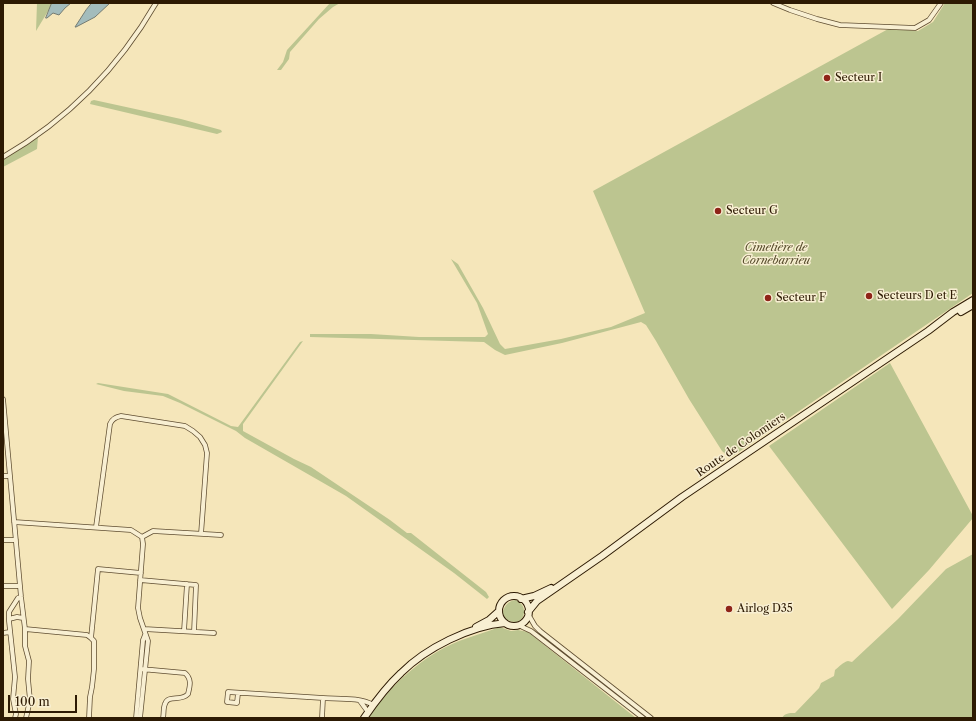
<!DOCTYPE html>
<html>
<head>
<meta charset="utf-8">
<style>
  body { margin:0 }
  #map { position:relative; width:976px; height:721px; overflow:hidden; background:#f5e6ba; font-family:"Libre Caslon Text",serif }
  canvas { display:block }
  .frame { position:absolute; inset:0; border:4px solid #2d1a03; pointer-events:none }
  .scale { position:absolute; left:8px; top:695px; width:69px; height:18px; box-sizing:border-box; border:2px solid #2d1a03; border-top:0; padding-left:5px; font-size:12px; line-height:14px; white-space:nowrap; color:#2d1a03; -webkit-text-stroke:3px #f8efd2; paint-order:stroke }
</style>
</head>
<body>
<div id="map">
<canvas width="976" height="721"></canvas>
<div class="frame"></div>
<div class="scale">100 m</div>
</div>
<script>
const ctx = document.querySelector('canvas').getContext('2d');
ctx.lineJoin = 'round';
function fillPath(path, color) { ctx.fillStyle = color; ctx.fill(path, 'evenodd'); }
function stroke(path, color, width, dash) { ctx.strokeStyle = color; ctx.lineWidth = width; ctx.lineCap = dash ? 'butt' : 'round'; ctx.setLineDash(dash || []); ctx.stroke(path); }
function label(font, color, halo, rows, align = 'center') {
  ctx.font = font + ' "Libre Caslon Text",serif'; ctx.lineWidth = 3; ctx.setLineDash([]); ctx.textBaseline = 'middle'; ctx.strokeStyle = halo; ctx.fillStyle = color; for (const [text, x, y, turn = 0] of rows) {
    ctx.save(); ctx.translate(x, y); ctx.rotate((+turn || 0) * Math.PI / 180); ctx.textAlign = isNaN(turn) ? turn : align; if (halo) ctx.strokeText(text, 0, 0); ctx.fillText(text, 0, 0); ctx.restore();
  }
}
const green = new Path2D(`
  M37,3H53L36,31Z
  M330,3H340L333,7L319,19L290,52L289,59L281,70H277L283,62L287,50Z
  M945,3H973V293L730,458L722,451L689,399L656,341L646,325L641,322L562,343L505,355L495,350L484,342L310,337V334H371L419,337H485L488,334L477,303L451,259L458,264L483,308L500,344L505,349L561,339L611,327L645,313L593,191L890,28L918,31L933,22Z
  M94,100L181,119L221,130L222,132L217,134L90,104L91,101Z
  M38,137L37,149L3,167V160Z
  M303,341L243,424V431L294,459L311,467L390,520L407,533H411L486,592L489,597L487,599L454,573L346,496L245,438L236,431L180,403L163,396L124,391L96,384L98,383L168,394L231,426L238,427L300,342Z
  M890,363L973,516V518L929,570L892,609L769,446Z
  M973,554V718H782C785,713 789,713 795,713L819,688L821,683L834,676L835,670C839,667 843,662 848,661L852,662L898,619L946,569Z
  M516,600C531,607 523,627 510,621C496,616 506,600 516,600Z
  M500,627L511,631L518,630L528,632L636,718H368C391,685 422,656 459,641C472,636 487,632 500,627Z`);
const water = new Path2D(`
  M52,3H71L65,8L59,15L53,13L47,18H46Z
  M92,3H110L95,17L76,27H75L86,10Z`);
const minor = new Path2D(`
  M773,3L790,10L817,19L840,25L915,28L929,20L941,3
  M3,157C67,120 119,67 156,3
  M3,399L21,597L25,629V646L29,661L28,679L30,700L26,718
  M3,476H10
  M14,522L131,530L142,537L143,544L138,608L140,618L148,641L140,718
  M96,527L110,424C112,419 115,417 121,416L185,426L193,431L200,437L205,445L207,453L201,534
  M142,537L153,531L221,535
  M3,540H16
  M140,580L196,585L194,632
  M3,586H20
  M528,614L535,626L540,631L651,718
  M9,619L17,617L23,618
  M518,625L531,631L643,718
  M25,629L87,635L91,638L98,569L141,573
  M144,629L214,633
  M184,631L187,584
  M3,633L10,632
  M141,669L185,673C192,679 190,686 188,694C181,702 168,694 165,704C163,708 164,714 163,718
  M238,693L237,703L227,702L228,692L323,698
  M360,701L368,712
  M15,718L16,714L13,699L15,677L9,621V612L18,598L21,597
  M89,718L90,697L92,687L94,669V641L91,638
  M136,718L143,640L145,635
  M322,718L323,698C337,699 361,697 373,705`);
const secondary = new Path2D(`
  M961,312L973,305
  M499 611a15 15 0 1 1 30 0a15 15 0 1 1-30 0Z
  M521,599L534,596L551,588
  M528,612L537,601L602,556L682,497L928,331L953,312L973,300
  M476,627L489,620L499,611
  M364,718C375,702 387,686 401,673C426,648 470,626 505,623`);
const markers = [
  [827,78,4,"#8f2418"],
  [718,211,4,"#8f2418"],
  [869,296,4,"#8f2418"],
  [768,298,4,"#8f2418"],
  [729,609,4,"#8f2418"]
];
const poiNames = [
  ["Secteur I",835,78],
  ["Secteur G",726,211],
  ["Secteurs D et E",877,296],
  ["Secteur F",776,298],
  ["Airlog D35",737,609]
];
const parkNames = [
  ["Cimetière de",776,248],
  ["Cornebarrieu",776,261]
];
const streetNames = [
  ["Route de Colomiers",741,445,-34]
];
fillPath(green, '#bcc590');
fillPath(water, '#a3bcbc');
stroke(water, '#747b72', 1);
stroke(minor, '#5f4d31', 5.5);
stroke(secondary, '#2d1a03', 8);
stroke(minor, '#f8efd2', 4);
stroke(secondary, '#f8efd2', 6);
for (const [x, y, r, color] of markers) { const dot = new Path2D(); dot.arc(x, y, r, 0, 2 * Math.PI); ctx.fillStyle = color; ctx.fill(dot); stroke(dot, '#f8efd2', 1.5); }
label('11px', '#2d1a03', '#f8efd2', poiNames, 'left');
label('italic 11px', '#584d2d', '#f8efd2', parkNames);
label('11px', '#2d1a03', '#f8efd2', streetNames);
</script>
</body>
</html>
